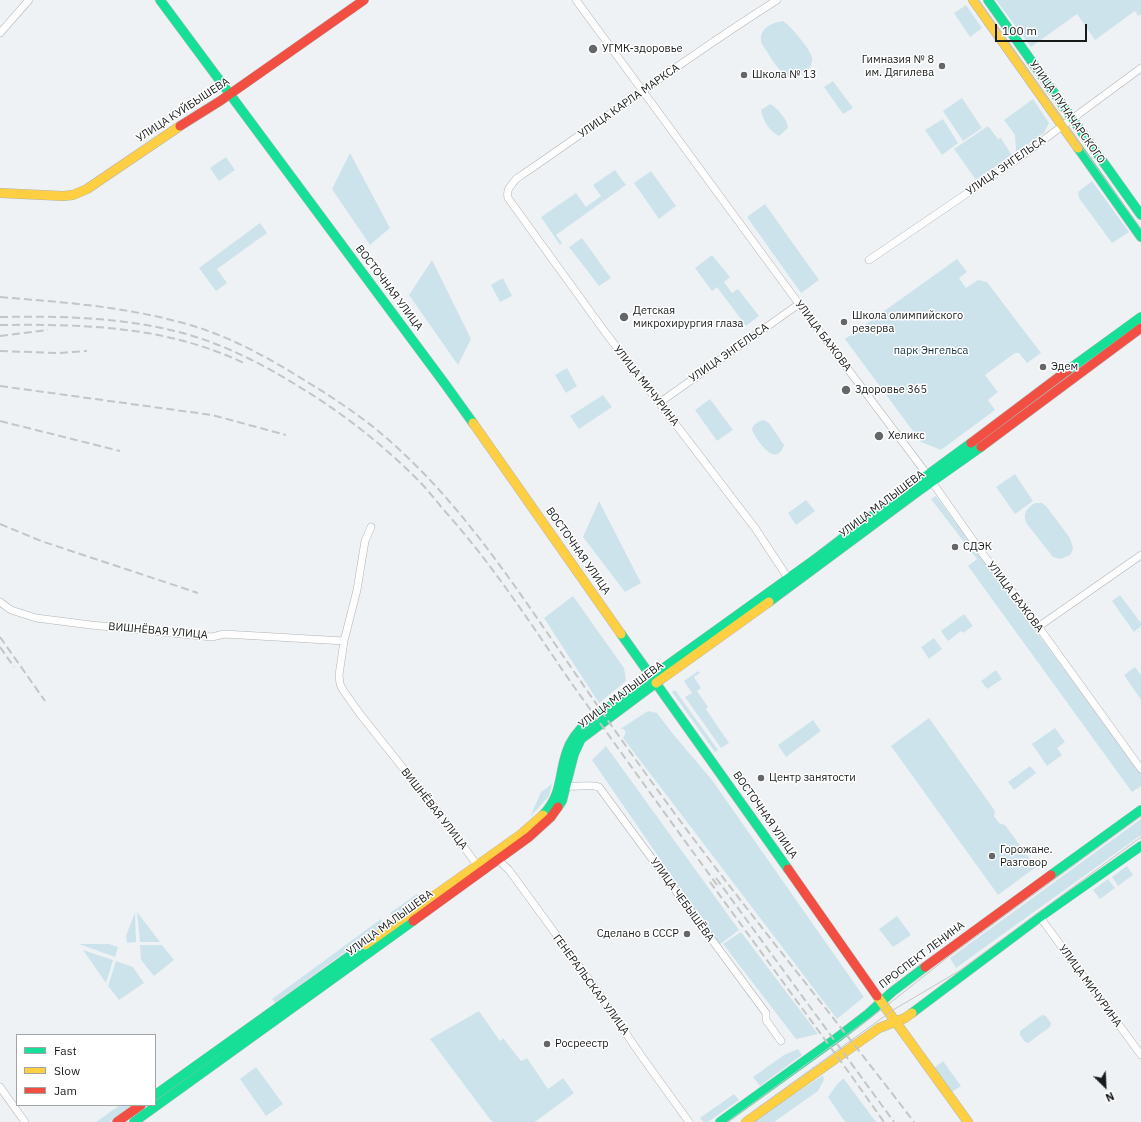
<!DOCTYPE html>
<html>
<head>
<meta charset="utf-8">
<style>
  body { margin:0 }
  #map { position:relative; width:1141px; height:1122px; overflow:hidden; background:#eff2f4; font-family:"IBM Plex Sans",sans-serif }
  canvas { display:block }
  .legend { position:absolute; left:16px; top:1034px; width:140px; height:72px; box-sizing:border-box; background:#fff; border:1px solid #a3a4a4; margin:0; padding:5px 7px; list-style:none; font-size:12px; color:#191b1b }
  .legend li { display:flex; align-items:center; gap:8px; height:20px }
  .legend b { width:20px; border:1px solid #a3a4a4 }
  .north { position:absolute; left:1085px; top:1066px; width:40px; height:40px; -webkit-text-stroke:3px #fff; paint-order:stroke; rotate:156deg; font-size:11px; font-weight:700; line-height:16px; text-align:center; color:#191b1b }
  .north::after { content:''; display:block; margin:auto; width:14px; height:18px; background:#191b1b; clip-path:polygon(50% 0,100% 100%,50% 72%,0 100%) }
  .scale { position:absolute; left:995px; top:24px; width:92px; height:18px; box-sizing:border-box; border:2px solid #191b1b; border-top:0; padding-left:5px; font-size:12px; line-height:14px; white-space:nowrap; color:#191b1b; -webkit-text-stroke:3px #fff; paint-order:stroke }
</style>
</head>
<body>
<div id="map">
<canvas width="1141" height="1122"></canvas>
<ul class="legend">
<li><b style="height:5px;background:#16e098"></b>Fast</li>
<li><b style="height:5px;background:#ffcf43"></b>Slow</li>
<li><b style="height:5px;background:#f24e42"></b>Jam</li>
</ul>
<div class="north">N</div>
<div class="scale">100 m</div>
</div>
<script>
const ctx = document.querySelector('canvas').getContext('2d');
ctx.lineJoin = 'round';
function fillPath(path, color) { ctx.fillStyle = color; ctx.fill(path, 'evenodd'); }
function stroke(path, color, width, dash) { ctx.strokeStyle = color; ctx.lineWidth = width; ctx.lineCap = dash ? 'butt' : 'round'; ctx.setLineDash(dash || []); ctx.stroke(path); }
function label(font, color, halo, rows, align = 'center') {
  ctx.font = font + ' "IBM Plex Sans",sans-serif'; ctx.lineWidth = 3; ctx.setLineDash([]); ctx.textBaseline = 'middle'; ctx.strokeStyle = halo; ctx.fillStyle = color; for (const [text, x, y, turn = 0] of rows) {
    ctx.save(); ctx.translate(x, y); ctx.rotate((+turn || 0) * Math.PI / 180); ctx.textAlign = isNaN(turn) ? turn : align; if (halo) ctx.strokeText(text, 0, 0); ctx.fillText(text, 0, 0); ctx.restore();
  }
}
const green = new Path2D(`
  M996,0H1141V14L1138,16L1135,11L1095,40L1077,14L1031,47Z
  M966,5L982,28L970,37L954,13Z
  M783,21C791,26 810,49 812,57C814,70 797,82 787,76C776,69 769,54 762,44C757,29 771,23 783,21Z
  M833,81L853,108L843,114L824,87Z
  M962,98L982,128L963,141L943,111Z
  M1033,99L1049,123L1044,133L1016,152L1015,135L1004,120Z
  M770,104C777,107 788,120 788,128L779,136C770,132 762,119 761,110Z
  M943,119L958,143L942,155L925,130Z
  M988,126L998,139L1001,138L1011,154L1010,156L976,180L954,149Z
  M350,153L390,228L370,245L332,189Z
  M226,157L235,170L219,181L210,168Z
  M615,170L626,185L556,235L562,243L560,245L541,217L576,193L586,207L601,196L593,185Z
  M651,171L676,206L659,219L634,183Z
  M1092,181L1129,232L1112,243L1079,198L1078,192Z
  M765,204L819,280L801,293L747,217Z
  M260,223L267,233L217,269L227,283L216,291L199,268Z
  M582,238L611,278L599,286L569,247Z
  M712,255L730,277L724,282L732,293L738,289L759,316L746,326L717,287L712,291L695,268Z
  M957,259L967,272L959,278L966,288L978,280L987,282L1041,353L1027,363L1019,353H1015L985,375L998,392L988,400L995,410L941,450L921,442L845,339Z
  M432,260L471,339L458,365L409,295Z
  M503,278L512,296L500,302L491,285Z
  M567,368L577,386L566,393L555,375Z
  M603,395L612,407L579,429L570,416Z
  M710,399L733,430L717,441L695,410Z
  M764,420L769,423L784,445C776,469 757,441 752,430C753,424 758,421 764,420Z
  M1015,474L1033,501L1015,514L996,487Z
  M936,496L1141,773V786L1132,792L968,566L977,559L931,499Z
  M806,500L815,511L796,525L788,513Z
  M599,501L641,583L625,592L583,537Z
  M1035,503H1042L1046,506L1070,538L1073,548L1072,552L1070,555L1061,559L1053,557L1027,524C1022,515 1026,508 1035,503Z
  M1120,595L1141,623V626L1134,632L1112,601Z
  M573,596L624,668L626,681L599,703L544,618Z
  M964,614L973,626L963,633L961,631L948,641L941,631Z
  M934,638L942,649L929,659L921,647Z
  M1135,667L1141,675V700L1124,675Z
  M996,670L1002,679L987,689L981,681Z
  M698,671L700,673L694,677L701,688L697,691L708,707L706,709L729,743L721,748L685,697L692,693L684,681Z
  M675,690L718,750L715,752L672,692Z
  M648,711L657,713L673,734L712,780L864,997L837,1019L623,738L626,732L623,729H620Z
  M929,718L995,811L994,816L999,823L1005,825L1036,867L998,895L891,746Z
  M813,720L821,731L786,757L778,745Z
  M1055,728L1065,742L1057,748L1062,755L1047,766L1032,744Z
  M606,746L739,930L719,945L592,760Z
  M1030,766L1036,773L1014,790L1008,782Z
  M552,784L549,796L530,817L541,792Z
  M1141,819V835L956,968L950,958Z
  M1127,866L1133,875L1118,886L1112,877Z
  M1108,879L1115,888L1100,899L1093,890Z
  M417,894L420,899L393,918L390,913Z
  M135,912L136,942L127,943L126,936Z
  M137,912L160,942H140Z
  M897,916L911,935L893,947L879,929Z
  M381,919L384,924L275,1003L272,999Z
  M741,932L818,1034L796,1039L723,944Z
  M79,944H109L118,947L115,957Z
  M140,945H162L174,960L154,976L141,960Z
  M83,950L113,960L106,983Z
  M116,961L133,967L144,983L119,1000L108,986Z
  M479,1011L500,1041L503,1038L521,1061L527,1058L548,1089L563,1078L574,1093L535,1122H492L430,1039Z
  M1042,1015L1046,1016L1051,1023L1050,1027L1028,1043L1025,1042L1020,1035V1031Z
  M798,1049L802,1055L760,1086L753,1077L784,1055Z
  M943,1061L961,1086L952,1092L934,1068Z
  M256,1067L283,1104L266,1116L240,1079Z
  M823,1075L824,1080L818,1091L774,1122H752Z
  M844,1078V1079L876,1122H845L828,1097L838,1083Z
  M734,1094L739,1100L708,1122H703L700,1118Z
  M120,1105H133L109,1122H96Z`);
const street = new Path2D(`
  M576,0L799,304L923,469L982,553L1025,608L1141,769
  M777,0C688,56 603,120 516,179C511,186 506,189 508,198L605,332L755,528L788,578
  M0,33L29,0
  M869,260L1019,158L1141,68
  M659,403L799,304
  M371,527L365,541L357,590L344,641L339,675L340,684L343,690L360,714L446,822L479,868
  M0,602L11,610L36,618L91,625L212,637L224,634L344,641
  M1038,627L1141,555
  M567,786C577,787 590,784 599,787L766,1013V1020L781,1041
  M495,859L498,860L509,870L598,992L640,1054L689,1122
  M1040,917L1141,1055
  M0,1087L25,1122`);
const fast = new Path2D(`
  M160,0L445,384L473,423
  M988,0L1141,215
  M1078,148L1141,237
  M1068,370L1141,317
  M769,602L920,490L981,447
  M621,634L788,869
  M651,677L814,560L873,515L971,443
  M558,807L562,801L574,754L581,739L656,683
  M543,815C563,794 558,776 567,751C570,741 577,733 584,725L651,677
  M1051,875L1141,810
  M912,1013L1040,917L1141,846
  M155,1095L365,945
  M134,1122L413,921
  M720,1122L838,1037L868,1014L892,992L925,967`);
const slow = new Path2D(`
  M973,0L1078,148
  M0,193L63,196L73,195L87,189L180,126
  M473,423L621,634
  M656,683L769,602
  M365,945L520,835L543,815
  M877,996L968,1122
  M746,1122L879,1028L905,1018L912,1013`);
const jam = new Path2D(`
  M180,126L220,101L364,0
  M971,443L1068,370
  M981,447L1141,328
  M788,869L877,996
  M413,921L529,837L551,817L558,807
  M925,967L1051,875
  M117,1122L141,1105`);
const tram = new Path2D(`
  M978,0L1055,110L1141,229
  M752,1112L893,1010L959,971L1141,837
  M727,1122L885,1007L948,957L1141,816`);
const rail = new Path2D(`
  M0,297C60,302 120,306 179,322C220,332 260,353 296,375C329,395 362,416 391,442C453,497 500,564 546,631C579,679 612,727 646,774C731,893 825,1005 914,1122
  M0,317C60,316 120,317 179,332C221,343 261,363 298,386C341,412 381,443 417,479C426,488 434,498 442,508C491,562 531,624 572,684C620,751 668,818 717,885
  M0,325C86,324 167,326 246,364
  M0,336L48,330
  M0,351L59,353L87,351
  M0,386L212,415L286,435
  M0,421L120,451
  M0,524L41,541L198,593
  M0,637L45,701
  M0,647L14,667
  M716,878L894,1122
  M710,882L850,1074L884,1122`);
const markers = [
  [593,49,5,"#646667"],
  [942,66,4,"#646667"],
  [744,75,4,"#646667"],
  [624,317,5,"#646667"],
  [844,322,4,"#646667"],
  [1043,367,4,"#646667"],
  [846,390,5,"#646667"],
  [879,436,5,"#646667"],
  [955,547,4,"#646667"],
  [761,778,4,"#646667"],
  [992,856,4,"#646667"],
  [687,934,4,"#646667"],
  [547,1044,4,"#646667"]
];
const poiNames = [
  ["УГМК-здоровье",602,49],
  ["Гимназия № 8",934,60,"right"],
  ["им. Дягилева",934,73,"right"],
  ["Школа № 13",752,75],
  ["Детская",633,311],
  ["микрохирургия глаза",633,324],
  ["Школа олимпийского",852,316],
  ["резерва",852,329],
  ["Эдем",1051,367],
  ["Здоровье 365",855,390],
  ["Хеликс",888,436],
  ["СДЭК",963,547],
  ["Центр занятости",769,778],
  ["Горожане.",1000,850],
  ["Разговор",1000,863],
  ["Сделано в СССР",679,934,"right"],
  ["Росреестр",555,1044]
];
const streetNames = [
  ["УЛИЦА КАРЛА МАРКСА",629,101,-35],
  ["УЛИЦА КУЙБЫШЕВА",183,110,-33],
  ["УЛИЦА ЛУНАЧАРСКОГО",1067,112,55],
  ["УЛИЦА ЭНГЕЛЬСА",1006,166,-35],
  ["ВОСТОЧНАЯ УЛИЦА",389,288,53],
  ["УЛИЦА БАЖОВА",823,336,53],
  ["УЛИЦА ЭНГЕЛЬСА",729,353,-35],
  ["УЛИЦА МИЧУРИНА",646,386,52],
  ["УЛИЦА МАЛЫШЕВА",882,504,-37],
  ["ВОСТОЧНАЯ УЛИЦА",578,551,55],
  ["УЛИЦА БАЖОВА",1015,597,53],
  ["ВИШНЁВАЯ УЛИЦА",158,631,5],
  ["УЛИЦА МАЛЫШЕВА",621,695,-37],
  ["ВИШНЁВАЯ УЛИЦА",434,809,52],
  ["ВОСТОЧНАЯ УЛИЦА",765,815,55],
  ["УЛИЦА ЧЕБЫШЁВА",682,900,54],
  ["УЛИЦА МАЛЫШЕВА",390,923,-36],
  ["ПРОСПЕКТ ЛЕНИНА",922,955,-37],
  ["ГЕНЕРАЛЬСКАЯ УЛИЦА",591,985,54],
  ["УЛИЦА МИЧУРИНА",1090,986,54]
];
const parkNames = [
  ["парк Энгельса",931,351]
];
fillPath(green, '#cde3ec');
stroke(street, '#b1b3b5', 8);
stroke(fast, '#b1b3b5', 10);
stroke(slow, '#b1b3b5', 10);
stroke(jam, '#b1b3b5', 10);
stroke(street, '#fdfdfd', 7);
stroke(fast, '#16e098', 9);
stroke(slow, '#ffcf43', 9);
stroke(jam, '#f24e42', 9);
stroke(tram, '#c4c5c5', 1);
stroke(rail, '#c4c5c5', 2, [8, 4]);
for (const [x, y, r, color] of markers) { const dot = new Path2D(); dot.arc(x, y, r, 0, 2 * Math.PI); ctx.fillStyle = color; ctx.fill(dot); stroke(dot, '#fff', 1.5); }
label('11px', '#191b1b', '#fff', poiNames, 'left');
label('11px', '#191b1b', '#fff', streetNames);
label('11px', '#11333f', '#fff', parkNames);
</script>
</body>
</html>
